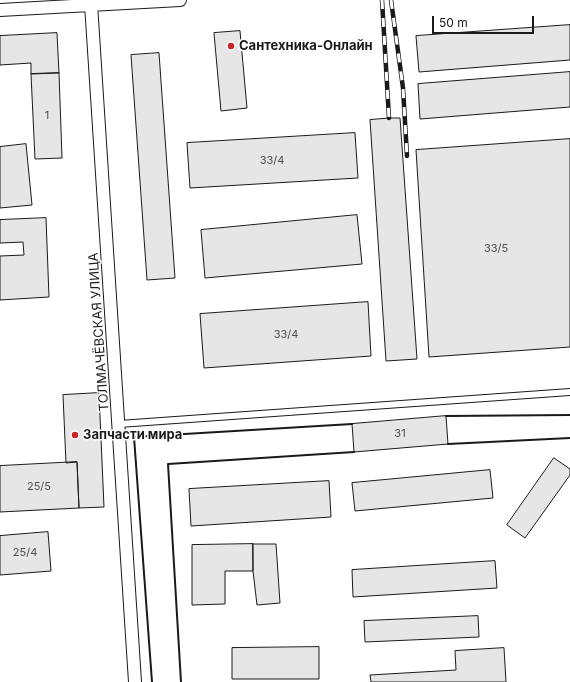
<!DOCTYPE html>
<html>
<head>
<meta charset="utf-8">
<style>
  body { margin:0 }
  #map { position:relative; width:570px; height:682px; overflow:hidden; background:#fff; font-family:Inter,sans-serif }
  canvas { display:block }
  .scale { position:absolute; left:432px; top:16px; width:102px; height:18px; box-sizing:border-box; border:2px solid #1a1a1a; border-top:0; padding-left:5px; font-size:12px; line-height:14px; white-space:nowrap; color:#1a1a1a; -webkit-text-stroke:3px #fff; paint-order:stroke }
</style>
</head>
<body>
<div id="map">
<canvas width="570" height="682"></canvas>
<div class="scale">50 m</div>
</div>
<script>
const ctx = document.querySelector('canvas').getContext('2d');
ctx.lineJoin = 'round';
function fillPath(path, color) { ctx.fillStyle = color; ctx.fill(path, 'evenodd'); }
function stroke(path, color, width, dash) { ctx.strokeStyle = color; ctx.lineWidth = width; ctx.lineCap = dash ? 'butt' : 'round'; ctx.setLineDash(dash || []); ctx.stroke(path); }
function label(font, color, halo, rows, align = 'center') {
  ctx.font = font + ' Inter,sans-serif'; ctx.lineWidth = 3; ctx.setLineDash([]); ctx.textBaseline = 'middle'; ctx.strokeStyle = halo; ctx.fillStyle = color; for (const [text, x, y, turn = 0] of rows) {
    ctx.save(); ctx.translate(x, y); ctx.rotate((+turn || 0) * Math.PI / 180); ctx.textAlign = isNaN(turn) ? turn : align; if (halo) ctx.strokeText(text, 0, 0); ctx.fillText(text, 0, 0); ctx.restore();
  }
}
const building = new Path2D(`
  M570,25V60L419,72L416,36Z
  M240,31L247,108L221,111L214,33Z
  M57,33L59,73L31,74V63L0,65V36Z
  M159,53L175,278L147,280L131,55Z
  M570,72V107L420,119L418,84Z
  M59,73L62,158L35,159L31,74Z
  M389,118H400L417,359L386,361L370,120Z
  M355,133L358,178L190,188L187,143Z
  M570,139V347L429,357L416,150Z
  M26,144L32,205L0,208V147Z
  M357,215L362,264L205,278L201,230Z
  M46,218L49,297L0,300V256L24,255L23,242L0,243V220Z
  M368,302L371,356L204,368L200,314Z
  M99,393L104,507L79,508L77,462L66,463L63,395Z
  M446,416L448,444L354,452L352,424Z
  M554,458L570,469V475L525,538L507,525Z
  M77,462L79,508L0,512V466Z
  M490,470L493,498L355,511L352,483Z
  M329,481L331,517L191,526L189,489Z
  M48,532L51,571L0,575V536Z
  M253,544V571H225V604L192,605V545Z
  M253,544H276L280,603L257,605L253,571Z
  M495,561L497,588L353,597L352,570Z
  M478,616L479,637L365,642L364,621Z
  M319,647V679H232V648Z
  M504,648L506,682H371L370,675L456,670L455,651Z`);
const service = new Path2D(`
  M119,424L570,392`);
const minor = new Path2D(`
  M91,4L135,682
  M0,10L180,0`);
const rail = new Path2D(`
  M382,0L389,118
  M391,0L403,88L407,156`);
const wall = new Path2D(`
  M446,416L570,415
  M448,444L570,438
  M152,682L134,437L352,424
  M181,682L168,464L354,452`);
const markers = [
  [231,46,4,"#c62828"],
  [75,435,4,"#c62828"]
];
const numberNames = [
  ["1",47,116],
  ["33/4",272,161],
  ["33/5",496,249],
  ["33/4",286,335],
  ["31",400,434],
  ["25/5",39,487],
  ["25/4",25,553]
];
const poiNames = [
  ["Сантехника-Онлайн",239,46],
  ["Запчасти мира",83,435]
];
const streetNames = [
  ["ТОЛМАЧЁВСКАЯ УЛИЦА",99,332,-94]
];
fillPath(building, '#e6e6e6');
stroke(building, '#1a1a1a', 1);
stroke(service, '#1a1a1a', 8);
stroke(minor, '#1a1a1a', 14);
stroke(service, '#fff', 6);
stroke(minor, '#fff', 12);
stroke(rail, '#1a1a1a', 4.5);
stroke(rail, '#fff', 3, [9]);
stroke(wall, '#1a1a1a', 2);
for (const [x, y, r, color] of markers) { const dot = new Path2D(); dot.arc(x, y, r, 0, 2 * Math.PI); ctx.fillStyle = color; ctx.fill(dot); stroke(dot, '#fff', 1.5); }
label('11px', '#4d4d4d', null, numberNames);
label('bold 13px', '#1a1a1a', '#fff', poiNames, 'left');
label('13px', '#1a1a1a', '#fff', streetNames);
</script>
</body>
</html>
